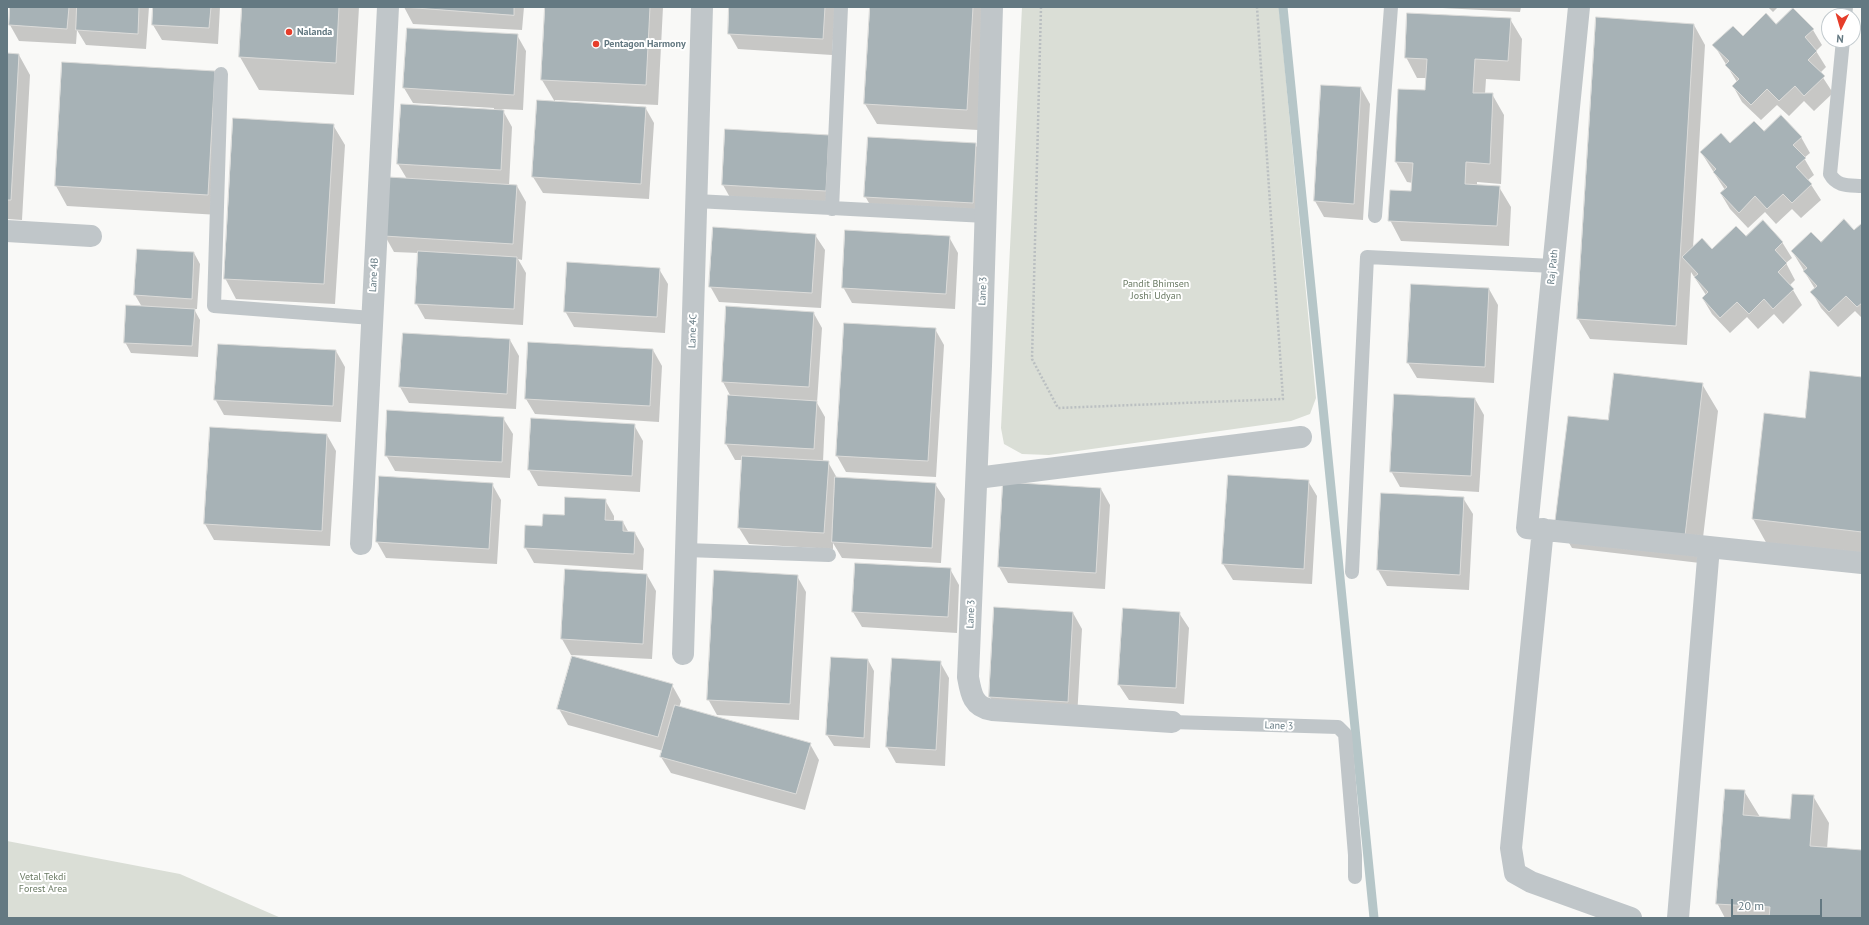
<!DOCTYPE html>
<html>
<head>
<meta charset="utf-8">
<style>
  body { margin:0 }
  #map { position:relative; width:1869px; height:925px; overflow:hidden; background:#f9f9f7; font-family:"PT Sans",sans-serif }
  canvas { display:block }
  .frame { position:absolute; inset:0; border:8px solid #647982; pointer-events:none }
  .north { position:absolute; left:1821px; top:8px; width:40px; height:40px; box-sizing:border-box; background:#fff; border:1px solid #c1c9cd; border-radius:50%; rotate:185deg; font-size:11px; font-weight:700; line-height:16px; text-align:center; color:#647982 }
  .north::after { content:''; display:block; margin:auto; width:14px; height:18px; background:#e63d2a; clip-path:polygon(50% 0,100% 100%,50% 72%,0 100%) }
  .scale { position:absolute; left:1731px; top:899px; width:91px; height:18px; box-sizing:border-box; border:2px solid #647982; border-top:0; padding-left:5px; font-size:12px; line-height:14px; white-space:nowrap; color:#647982; -webkit-text-stroke:3px #fff; paint-order:stroke }
</style>
</head>
<body>
<div id="map">
<canvas width="1869" height="925"></canvas>
<div class="frame"></div>
<div class="north">N</div>
<div class="scale">20 m</div>
</div>
<script>
const ctx = document.querySelector('canvas').getContext('2d');
ctx.lineJoin = 'round';
function fillPath(path, color) { ctx.fillStyle = color; ctx.fill(path, 'evenodd'); }
function stroke(path, color, width, dash) { ctx.strokeStyle = color; ctx.lineWidth = width; ctx.lineCap = dash ? 'butt' : 'round'; ctx.setLineDash(dash || []); ctx.stroke(path); }
function label(font, color, halo, rows, align = 'center') {
  ctx.font = font + ' "PT Sans",sans-serif'; ctx.lineWidth = 4; ctx.setLineDash([]); ctx.textBaseline = 'middle'; ctx.strokeStyle = halo; ctx.fillStyle = color; for (const [text, x, y, turn = 0] of rows) {
    ctx.save(); ctx.translate(x, y); ctx.rotate((+turn || 0) * Math.PI / 180); ctx.textAlign = isNaN(turn) ? turn : align; if (halo) ctx.strokeText(text, 0, 0); ctx.fillText(text, 0, 0); ctx.restore();
  }
}
const green = new Path2D(`
  M1022,7H1279L1316,398L1310,414L1291,421L1049,455L1022,454L1004,444L1001,428Z
  M7,841L180,874L281,918H7Z`);
const shadow = new Path2D(`
  M11,7H149L146,49L86,45L77,30L76,44L19,41L10,25Z
  M154,7H220L218,44L162,40L153,25Z
  M243,7H359L354,95L259,90L240,57Z
  M404,7H524L522,30L413,24Z
  M546,7H663L658,105L555,100V102L645,107L654,123L649,199L543,193L533,177L555,102L542,80Z
  M730,7H835L832,55L738,49L729,33Z
  M871,7H985L978,130L877,124L865,104Z
  M1423,7H1521L1520,12Z
  M1768,7H1778L1773,12Z
  M1597,18L1694,25L1705,45L1693,248L1712,250L1746,238L1782,242L1792,258L1786,263L1795,280L1790,285L1802,305L1783,324L1774,314L1758,329L1747,317L1730,333L1712,314L1703,299L1706,295L1691,272L1687,345L1590,339L1578,319Z
  M1510,19L1522,39L1520,81L1486,79L1485,94H1492L1504,115L1501,184L1477,182V186L1499,187L1511,207L1509,246L1401,241L1390,220L1412,192L1413,183L1407,182L1396,162L1399,90L1426,92L1427,78H1417L1406,57Z
  M1776,25L1813,30L1822,45L1816,51L1826,67L1820,73L1833,93L1814,111L1804,101L1789,116L1777,105L1761,120L1742,102L1733,86L1737,82L1714,45L1743,37Z
  M517,35L526,51L523,110L502,109L512,127L509,186H517L526,202L522,260L518,259L526,273L523,325L425,319L416,303L419,253L394,252L385,236L407,179L398,164L402,105L494,110V108L413,103L404,88Z
  M7,54L19,55L30,75L22,220L7,219Z
  M214,72L219,215L67,206L56,186Z
  M1322,86L1361,88L1370,104L1363,220L1324,217L1315,201Z
  M333,125L345,145L335,304L236,299L225,278Z
  M1764,133L1801,137L1810,153L1804,158L1814,175L1808,180L1821,200L1801,218L1792,209L1776,224L1765,212L1748,228L1730,209L1721,194L1725,190L1701,152Z
  M828,136L835,207L732,201L723,185Z
  M975,144L985,160L981,219L874,212L865,196Z
  M1862,224V318L1855,311L1838,327L1821,308L1812,292L1815,289L1792,251L1854,231Z
  M815,235L825,250L821,308L719,302L710,286Z
  M949,237L958,253L955,309L852,303L843,287Z
  M194,253L200,264L197,309H194L200,320L198,357L131,353L125,342L142,307L135,295Z
  M659,269L668,284L665,333L574,327L565,311Z
  M1489,289L1498,305L1494,383L1417,378L1408,363Z
  M813,312L822,328L817,403L825,417L823,462H828L837,478L935,484L945,499L941,563L842,558L833,543V549L749,544L739,528L743,460H735L726,444L729,396L731,397L723,382Z
  M935,329L944,345L936,477L846,472L837,456Z
  M403,334L510,340L519,356L516,409L409,403L400,387Z
  M653,350L662,366L659,422L535,414L526,399Z
  M336,351L345,367L341,422L224,415L215,399Z
  M1862,378V557L1768,546L1753,519L1805,419Z
  M1702,384L1718,411L1700,563L1572,548L1556,521Z
  M1475,399L1484,415L1479,492L1400,487L1391,471Z
  M503,418L513,434L510,478L395,471L386,455Z
  M634,425L643,441L640,492L538,486L529,470Z
  M327,435L336,451L330,546L214,540L205,524Z
  M1308,481L1317,496L1312,584L1233,580L1223,564Z
  M492,484L501,500L497,564L386,558L377,542Z
  M1101,489L1110,505L1105,589L1008,583L999,567Z
  M1382,494L1463,498L1473,514L1469,590L1387,586L1378,570Z
  M605,500L614,516V521L623,522L629,533H635L644,549L643,570L534,563L525,547L543,527L565,516Z
  M950,569L959,585L957,633L862,627L853,612Z
  M647,575L656,591L652,659L571,655L562,639Z
  M797,576L806,592L799,720L717,715L708,699Z
  M995,609L1073,613L1082,629L1077,718L999,713L990,697Z
  M1179,613L1189,628L1184,704L1129,700L1119,685Z
  M832,658L868,660L874,671L870,748L834,746L827,735Z
  M940,662L949,678L945,766L896,763L887,747Z
  M672,685L681,701L679,708L810,744L819,760L805,810L671,773L661,757L663,751L568,725L559,709Z
  M1744,791L1760,817L1791,820L1813,796L1829,823L1827,849L1862,851V918H1725L1717,903Z`);
const stream = new Path2D(`
  M1283,7L1374,918`);
const building = new Path2D(`
  M10,7H69L67,29L9,25Z
  M77,7H139L138,34L76,30Z
  M153,7H211L209,28L152,25Z
  M242,7H339L336,63L239,57Z
  M403,7H514V15Z
  M545,7H650L646,85L541,80Z
  M729,7H825L823,39L728,34Z
  M870,7H973L967,110L864,104Z
  M1793,8L1814,29L1805,37L1817,51L1808,60L1825,76L1804,96L1795,86L1779,101L1767,89L1751,105L1732,86L1739,79L1725,65L1729,61L1712,45L1733,26L1743,36L1766,13L1776,24Z
  M1407,13L1511,18L1508,61L1475,59L1473,93H1493L1490,164L1466,162L1465,184L1500,186L1497,226L1388,221L1390,190L1411,191L1413,163L1395,162L1398,89L1425,90L1427,59L1405,58Z
  M1596,17L1694,24L1676,326L1577,319Z
  M407,28L518,34L514,95L403,88Z
  M7,53L19,54L11,200H7Z
  M62,62L215,71L208,195L55,186Z
  M1321,85L1361,87L1354,204L1314,201Z
  M537,100L646,107L641,184L532,177Z
  M401,104L504,110L501,170L397,164Z
  M1781,115L1802,137L1793,145L1806,158L1796,167L1812,184L1792,203L1783,194L1767,209L1755,196L1739,213L1720,193L1727,187L1713,172L1716,169L1700,152L1721,133L1730,143L1754,121L1764,131Z
  M233,118L334,124L324,284L224,279Z
  M725,129L829,135L826,191L722,185Z
  M868,137L976,143L973,203L864,197Z
  M388,177L517,185L513,244L384,236Z
  M1844,219L1854,230L1862,223V303L1857,307L1846,296L1829,312L1810,292L1817,286L1803,271L1807,268L1791,251L1811,232L1821,242Z
  M1763,220L1783,242L1775,250L1787,263L1778,272L1794,289L1773,309L1764,299L1749,314L1737,302L1720,318L1702,298L1708,292L1694,277L1698,274L1682,257L1702,238L1712,249L1736,226L1746,236Z
  M713,227L816,234L812,293L709,287Z
  M845,230L950,236L946,294L842,288Z
  M137,249L194,252L192,299L134,295Z
  M418,251L517,257L514,309L415,304Z
  M567,262L660,268L657,317L564,312Z
  M1411,284L1489,288L1485,367L1407,363Z
  M126,305L195,309L192,346L124,343Z
  M726,306L814,312L809,387L722,382Z
  M844,323L936,328L928,461L836,456Z
  M403,333L510,339L507,394L399,387Z
  M528,342L653,349L650,406L525,399Z
  M218,344L336,350L333,406L214,400Z
  M1810,371L1862,377V532L1752,519L1764,413L1805,418Z
  M1614,373L1703,383L1685,536L1555,521L1568,416L1608,420Z
  M1394,394L1475,398L1471,476L1390,472Z
  M728,395L817,401L814,449L725,444Z
  M387,410L504,417L502,462L385,456Z
  M531,418L635,424L632,476L528,470Z
  M210,427L327,434L322,531L204,524Z
  M742,456L829,461L824,533L738,528Z
  M1228,475L1309,480L1304,569L1222,564Z
  M379,476L493,483L489,549L376,542Z
  M835,477L936,483L932,548L832,542Z
  M1003,482L1101,488L1096,573L998,567Z
  M1381,493L1464,497L1460,575L1377,570Z
  M565,497L606,499L605,520L623,521V531L635,532L634,554L524,548L525,525L542,526L543,514L564,515Z
  M855,563L951,568L948,617L852,612Z
  M565,569L647,574L643,644L561,639Z
  M714,570L798,575L790,704L707,700Z
  M994,607L1073,612L1068,702L989,697Z
  M1123,608L1180,612L1176,688L1118,685Z
  M572,656L673,684L658,737L557,709Z
  M831,657L868,659L864,738L826,735Z
  M892,658L941,661L936,750L886,747Z
  M675,705L811,743L796,794L660,757Z
  M1725,789L1745,790L1743,815L1790,819L1792,794L1814,795L1810,846L1862,850V918H1769L1770,907L1716,904Z`);
const path = new Path2D(`
  M1041,7L1032,359L1058,408L1283,399L1257,7`);
const lane = new Path2D(`
  M1845,16L1846,7
  M1843,40L1830,174C1837,187 1849,185 1862,186
  M221,74L214,306L372,318
  M696,201L986,216
  M832,209L841,7
  M1375,216L1391,7
  M686,550L829,555
  M1352,572L1367,257L1553,266
  M1172,722L1338,727L1345,734L1355,855V877`);
const street = new Path2D(`
  M992,7L981,366L968,677C971,694 973,707 992,710L1172,722
  M1579,7L1527,528L1862,563
  M7,231L91,236
  M977,478L1301,437
  M1543,529L1511,848L1515,873L1531,882L1631,918
  M361,544L388,7
  M683,654L702,7
  M1678,918L1709,547`);
const markers = [
  [289,32,4,"#e63d2a"],
  [596,44,4,"#e63d2a"]
];
const poiNames = [
  ["Nalanda",297,32],
  ["Pentagon Harmony",604,44]
];
const streetNames = [
  ["Raj Path",1553,267,-84],
  ["Lane 4B",374,275,-87],
  ["Lane 3",983,291,-88],
  ["Lane 4C",693,331,-88],
  ["Lane 3",971,614,-88],
  ["Lane 3",1279,726,2]
];
const parkNames = [
  ["Pandit Bhimsen",1156,284],
  ["Joshi Udyan",1156,296],
  ["Vetal Tekdi",43,877],
  ["Forest Area",43,889]
];
fillPath(green, '#daded6');
fillPath(shadow, '#0003');
stroke(stream, '#b6c6c8', 9);
fillPath(building, '#a7b2b6');
stroke(building, '#dbdbd9', 1);
stroke(path, '#babfc1', 2.5, [2, 2]);
stroke(lane, '#c0c6c9', 14);
stroke(street, '#c0c6c9', 22);
for (const [x, y, r, color] of markers) { const dot = new Path2D(); dot.arc(x, y, r, 0, 2 * Math.PI); ctx.fillStyle = color; ctx.fill(dot); stroke(dot, '#fff', 1.5); }
label('bold 10px', '#647982', '#fff', poiNames, 'left');
label('10px', '#647982', '#fff', streetNames);
label('10px', '#6a7a63', '#fff', parkNames);
</script>
</body>
</html>
